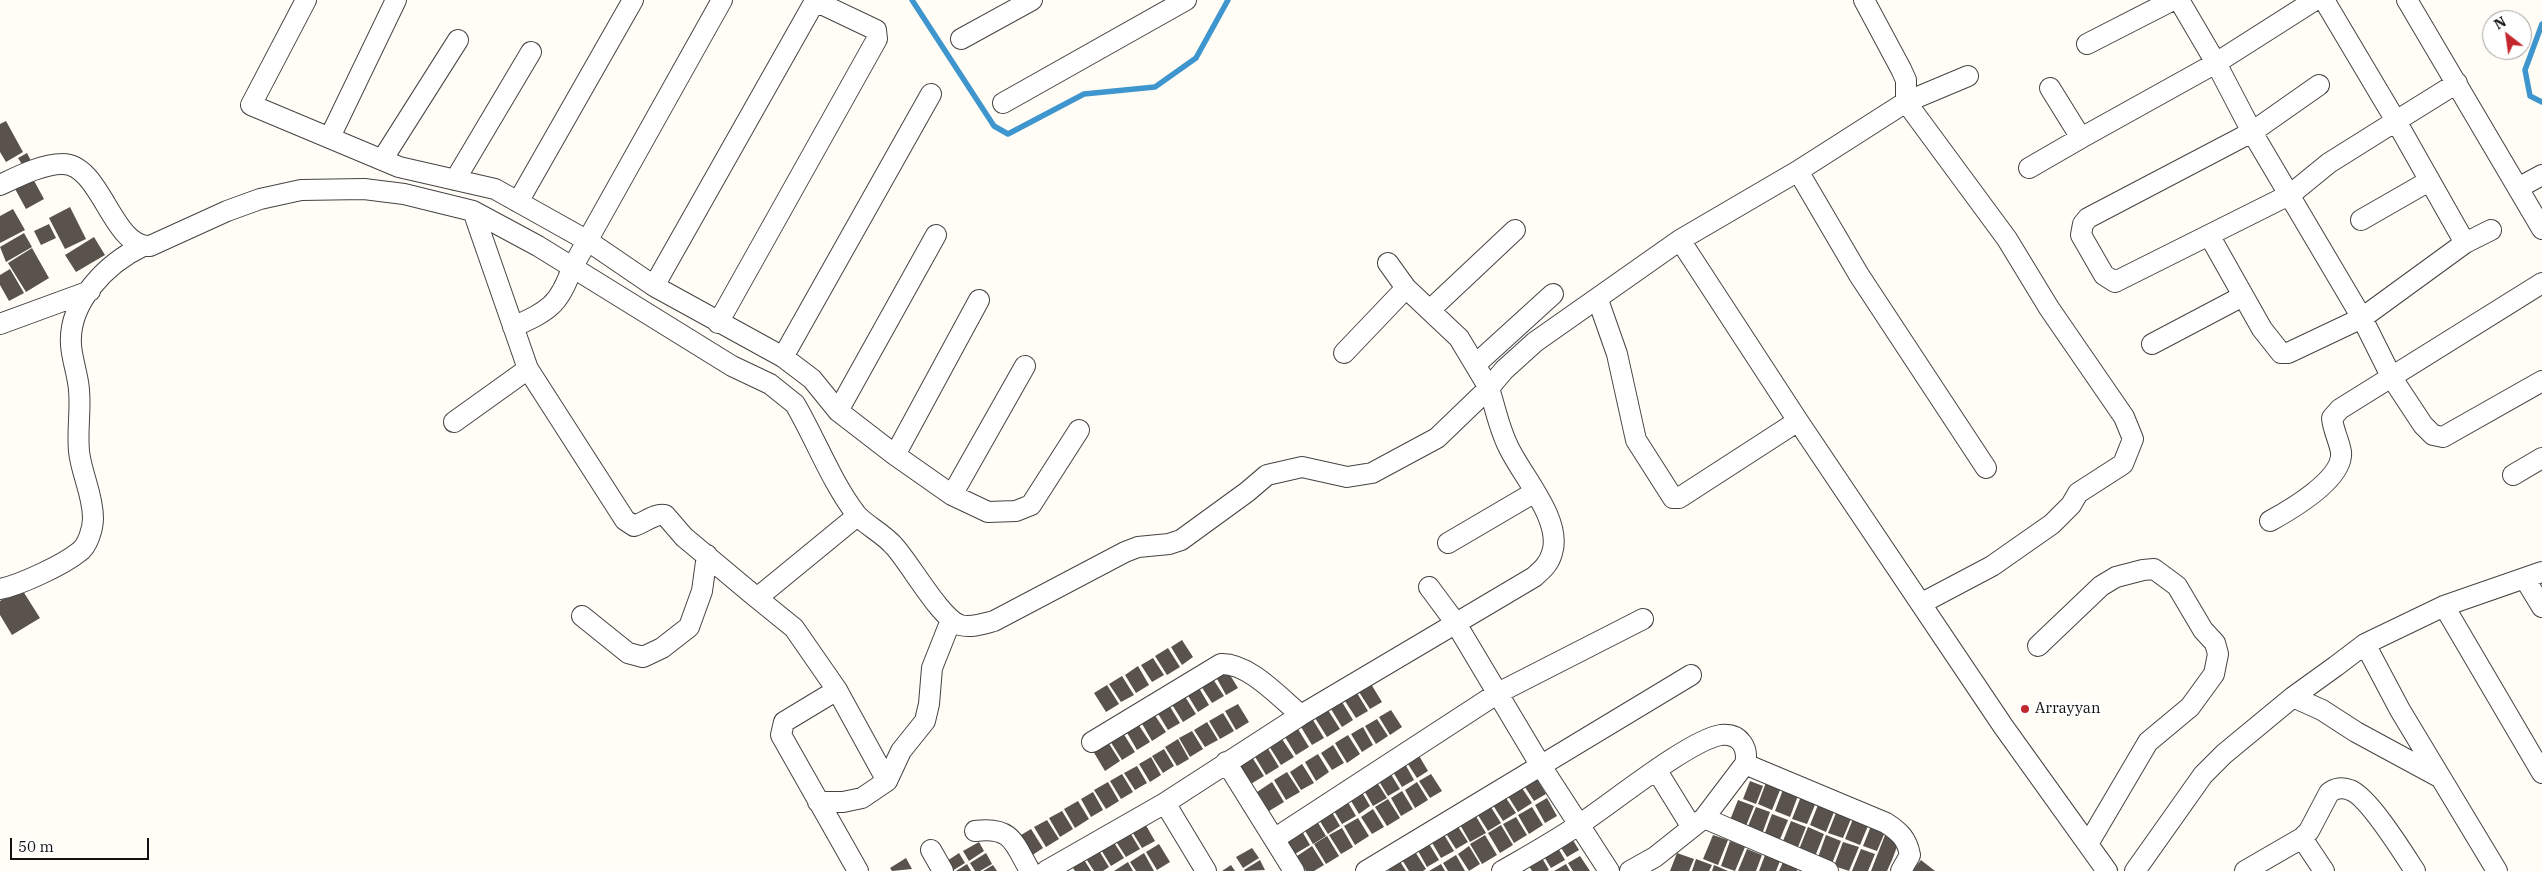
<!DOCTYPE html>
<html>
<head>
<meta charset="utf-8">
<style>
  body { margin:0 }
  #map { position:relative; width:2542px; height:871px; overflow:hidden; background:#fffdf5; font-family:"IBM Plex Serif",serif }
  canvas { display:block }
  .north { position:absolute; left:2482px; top:10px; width:50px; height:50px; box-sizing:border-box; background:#fff; border:1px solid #a0a0a0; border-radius:50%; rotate:330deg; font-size:14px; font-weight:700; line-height:20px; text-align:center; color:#111 }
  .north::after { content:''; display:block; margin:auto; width:18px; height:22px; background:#c4262e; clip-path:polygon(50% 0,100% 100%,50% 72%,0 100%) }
  .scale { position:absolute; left:10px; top:838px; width:139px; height:22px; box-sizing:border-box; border:2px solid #111; border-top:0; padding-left:6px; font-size:15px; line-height:18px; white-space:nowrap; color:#111; -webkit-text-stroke:4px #fff; paint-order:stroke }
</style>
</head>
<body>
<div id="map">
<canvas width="2542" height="871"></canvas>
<div class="north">N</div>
<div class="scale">50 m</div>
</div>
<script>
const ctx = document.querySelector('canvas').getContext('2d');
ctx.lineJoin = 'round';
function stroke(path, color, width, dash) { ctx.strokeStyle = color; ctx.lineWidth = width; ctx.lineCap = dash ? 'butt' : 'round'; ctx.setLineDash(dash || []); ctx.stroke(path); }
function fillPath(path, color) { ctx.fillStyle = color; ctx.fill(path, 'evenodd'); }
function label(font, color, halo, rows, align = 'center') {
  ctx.font = font + ' "IBM Plex Serif",serif'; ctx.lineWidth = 5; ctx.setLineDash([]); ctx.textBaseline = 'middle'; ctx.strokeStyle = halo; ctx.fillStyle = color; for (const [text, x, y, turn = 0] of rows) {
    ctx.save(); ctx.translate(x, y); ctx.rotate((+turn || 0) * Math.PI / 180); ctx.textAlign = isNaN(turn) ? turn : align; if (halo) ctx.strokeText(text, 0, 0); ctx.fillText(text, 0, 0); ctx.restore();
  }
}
const stream = new Path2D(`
  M912,0L994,126L1008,134L1084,94L1155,87L1196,58L1228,0
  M2542,24L2525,70L2530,96L2542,102`);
const building = new Path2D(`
  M6,121L23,152L6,162L0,152V124Z
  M27,153L31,161L23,166L18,158Z
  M32,177L44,199L26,209L14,187Z
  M70,207L86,239L65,249L49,218Z
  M13,209L25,230L0,243V216Z
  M49,224L56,238L41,245L34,231Z
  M24,233L32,247L6,262L0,247Z
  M94,237L105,255L76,272L65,255Z
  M32,248L49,278L26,292L8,263Z
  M10,269L24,293L9,301L0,285V275Z
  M21,588L40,618L12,635L0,615V601Z
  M1182,640L1193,657L1182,665L1171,647Z
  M1168,648L1180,667L1167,675L1155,656Z
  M1153,658L1164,675L1152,682L1141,665Z
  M1138,666L1149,685L1136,693L1125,675Z
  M1227,670L1238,688L1226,695L1216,677Z
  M1122,676L1134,695L1121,702L1109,684Z
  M1213,679L1224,696L1212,703L1201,686Z
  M1371,684L1382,702L1370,709L1359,692Z
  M1107,685L1119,704L1106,712L1094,693Z
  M1199,688L1209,705L1198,712L1187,694Z
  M1357,693L1368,711L1356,718L1345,701Z
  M1184,695L1196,714L1183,722L1171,703Z
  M1342,702L1353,720L1342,727L1331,709Z
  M1238,704L1249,722L1236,730L1225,711Z
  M1169,705L1180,723L1168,730L1157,712Z
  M1328,710L1340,729L1327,737L1315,718Z
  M1391,710L1402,727L1390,735L1379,717Z
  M1223,713L1234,731L1220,739L1209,721Z
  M1154,714L1166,732L1152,741L1141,722Z
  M1377,719L1388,736L1376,744L1365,726Z
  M1313,720L1324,738L1312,745L1301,727Z
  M1207,722L1218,740L1205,747L1194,730Z
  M1138,724L1150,742L1137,750L1126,731Z
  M1363,727L1373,745L1362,752L1351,734Z
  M1298,729L1309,747L1296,755L1285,737Z
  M1192,731L1203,749L1190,757L1179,738Z
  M1123,733L1135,752L1122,760L1110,741Z
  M1348,735L1360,754L1347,763L1335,743Z
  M1178,739L1189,759L1177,766L1165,747Z
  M1282,739L1294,757L1281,765L1269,746Z
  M1108,742L1120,761L1105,771L1093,751Z
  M1333,745L1344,763L1332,770L1321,753Z
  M1267,747L1279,767L1266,775L1254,755Z
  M1164,749L1174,766L1163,773L1152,756Z
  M1318,754L1329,772L1316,781L1305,762Z
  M1418,754L1428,771L1417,778L1406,761Z
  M1151,757L1161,775L1150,782L1139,764Z
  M1252,757L1264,776L1249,785L1237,766Z
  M1404,762L1414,780L1402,787L1392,770Z
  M1302,764L1314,783L1301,790L1290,772Z
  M1137,766L1147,783L1135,790L1124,773Z
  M1389,771L1400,789L1388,796L1377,778Z
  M1287,772L1300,792L1286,800L1274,780Z
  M1122,774L1133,792L1121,799L1110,781Z
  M1431,774L1442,791L1430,798L1419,781Z
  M1535,776L1546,794L1534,801L1523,784Z
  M1375,779L1387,798L1373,806L1362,787Z
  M1767,780L1782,785L1772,810L1758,804Z
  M1750,781L1763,786L1756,804L1743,799Z
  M1108,782L1119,801L1106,809L1094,790Z
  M1272,782L1284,802L1269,811L1257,792Z
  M1417,782L1428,800L1415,808L1405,790Z
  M1520,785L1532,803L1518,812L1506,793Z
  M1784,787L1799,793L1790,817L1775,811Z
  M1360,789L1370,806L1359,814L1348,796Z
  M1402,791L1413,809L1401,816L1391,798Z
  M1093,792L1103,810L1091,817L1081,799Z
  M1802,794L1817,800L1807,824L1792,819Z
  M1504,795L1516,813L1503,821L1491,802Z
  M1345,797L1356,816L1342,824L1331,806Z
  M1547,798L1557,816L1545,823L1535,805Z
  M1388,799L1400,818L1387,826L1375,807Z
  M1738,800L1754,806L1744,831L1728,825Z
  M1820,800L1836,807L1826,832L1810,825Z
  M1078,801L1089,819L1075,828L1064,809Z
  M1489,804L1501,823L1488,831L1476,812Z
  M1329,807L1340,826L1328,834L1316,815Z
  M1532,807L1543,825L1529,834L1518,815Z
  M1756,807L1770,812L1761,837L1746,831Z
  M1838,808L1853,814L1843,838L1828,833Z
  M1373,809L1384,827L1372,834L1361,817Z
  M1062,811L1073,829L1060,837L1049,818Z
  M1474,813L1486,833L1470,842L1459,823Z
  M1772,814L1788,820L1778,844L1763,838Z
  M1855,814L1870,821L1860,845L1845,839Z
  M1314,816L1326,836L1313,844L1301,824Z
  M1516,817L1527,835L1514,843L1503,824Z
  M1358,818L1369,836L1355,845L1344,826Z
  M1047,820L1059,839L1046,847L1034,827Z
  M1791,821L1806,827L1796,852L1781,846Z
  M1873,821L1887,827L1877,851L1863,846Z
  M1144,822L1155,841L1142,848L1131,830Z
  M1457,825L1468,842L1456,849L1445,832Z
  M1501,825L1513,845L1500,853L1488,833Z
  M1299,826L1310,845L1295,854L1283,835Z
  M1808,827L1824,834L1814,859L1798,852Z
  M1342,828L1353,847L1341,854L1329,835Z
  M1031,829L1043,848L1028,858L1016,838Z
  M1887,830L1901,836L1892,860L1887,871H1871Z
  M1129,831L1140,849L1126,857L1115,840Z
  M1568,832L1579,850L1567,857L1556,840Z
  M1443,833L1454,851L1441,858L1431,841Z
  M1485,835L1497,855L1482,864L1470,844Z
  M1713,835L1728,840L1718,865L1703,859Z
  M1826,835L1841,841L1831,866L1817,860Z
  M1327,836L1339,856L1326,864L1314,844Z
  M1113,841L1124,858L1111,866L1100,848Z
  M1554,841L1565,860L1551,868L1540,850Z
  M1730,841L1745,847L1735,871L1721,866Z
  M979,842L984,851L969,861L963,851Z
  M1428,842L1439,860L1427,867L1417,849Z
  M1843,842L1859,847L1849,871L1834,866Z
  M1159,844L1170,862L1157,870L1146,852Z
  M1312,846L1324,865L1314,871H1306L1297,856Z
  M1469,846L1480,864L1469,871L1458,854Z
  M1252,848L1259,858L1243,868L1236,857Z
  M1098,849L1109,867L1103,871H1094L1085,857Z
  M1747,849L1762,855L1756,871H1738Z
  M1861,849L1875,854L1868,871H1852Z
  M1414,850L1426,869L1423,871H1409L1401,858Z
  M1538,851L1549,870L1547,871H1532L1525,859Z
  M959,853L965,863L952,871L944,863Z
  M986,853L992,864L980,871H975L970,863Z
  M1144,853L1154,871H1136L1130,862Z
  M1677,853L1694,859L1689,871H1670Z
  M1456,855L1465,871H1448L1443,863Z
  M1765,855L1780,861L1776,871H1759Z
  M1580,856L1590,871H1573L1568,863Z
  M906,858L912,869L892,871L890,868Z
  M1083,858L1091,871H1075L1071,865Z
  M1696,859L1712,865L1709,871H1692Z
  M1260,860L1265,870L1245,871L1244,870Z
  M1399,860L1406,871H1389L1387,867Z
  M1921,860L1935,871H1912Z
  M1128,862L1133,871H1114Z
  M1783,862L1798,868L1797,871H1779Z
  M967,864L971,871H956Z
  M1441,864L1445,871H1429Z
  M1566,864L1570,871H1554Z
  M993,865L997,871H983Z
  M1231,865L1235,871H1222Z
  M1714,865L1728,871H1712Z`);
const minor = new Path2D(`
  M306,0L251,105L399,167L495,189L588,241L654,286L783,357L812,379L838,411L895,455L952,495L988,512L1016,511L1031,505L1079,430
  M1864,0L1901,69L1906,80V102L1798,171L1680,240L1798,421L2003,726L2107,871
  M2179,0L2216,63L2252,132L2362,318L2392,378L2423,425L2433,435L2443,437L2542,381
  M2407,0L2542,229
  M961,39L1032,0
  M2087,44L2173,0
  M2319,85L2252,132L2088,218L2083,224L2081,235L2104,275L2115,282L2291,194L2329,163L2396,121L2324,0
  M2050,88L2081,138L2216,63L2315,0
  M1003,103L1186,0
  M330,137L396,0
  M382,160L458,40
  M2029,168L2081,138
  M1798,171L1859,275L1986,468
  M455,180L531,52
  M0,185C17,177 42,164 62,164C101,163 112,248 150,246L227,211L260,199L301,190L364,189L404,194L473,211L538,246L732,366L770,384L795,404C816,440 831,481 856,514C864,524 884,534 894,546C910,563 940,618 960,625C971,628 983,624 994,621L1125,552L1138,547L1169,544L1181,540L1247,492L1267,475L1302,467L1347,477L1372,473L1437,438L1489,388L1459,338L1406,288L1344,353
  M2518,188L2542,175
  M518,202L633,0
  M473,211L528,369L625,520L634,526C644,523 655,513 665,515L684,537L757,598
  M2361,220L2429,181
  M2209,235L2262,329L2281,353H2288L2362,318L2465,243L2396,121L2457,83
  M2465,243L2491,230
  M1388,263L1406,288
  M654,286L815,1L876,30L877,39L718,323
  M1598,300L1617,354L1636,440L1673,498H1679L1798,421
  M1431,309L1515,230
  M0,324L90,291
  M513,327C548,311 559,306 572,268L722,0
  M2152,344L2243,296
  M783,357L931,94
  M1476,364L1553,294
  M838,411L936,235
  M454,422L528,369
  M895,455L979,300
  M2513,475L2542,458
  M952,495L1025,366
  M857,516L757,598L794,628L837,690L887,781
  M2270,521C2290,510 2344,479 2341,452C2339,440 2333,430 2332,418L2340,409L2542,283
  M1448,543L1535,492
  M2525,579L2542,607
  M1429,587L1455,622L1541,766L1609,871
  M0,589C20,585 63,565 79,552C88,546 93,528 93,518C93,494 81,473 79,451C77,430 81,410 79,390C78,375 72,360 71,345C68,302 107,263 143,246
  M1922,603L1992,566L2052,524L2071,505L2078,493L2123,464L2133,439L2124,417L2049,308L2007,239L1906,102L1968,76
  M2444,606L2542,773
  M582,616L628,653L643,657L662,648L689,627L702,591L707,555
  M2365,644L2400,710L2497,871
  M2038,646L2101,586L2116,577L2143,570L2154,569L2177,586L2203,630L2215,643L2218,654L2214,674L2190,707L2148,742L2088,844
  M837,690L784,722L781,735L858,871
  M2293,697L2322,710L2356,732L2441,778
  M1092,742L1221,664C1249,663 1279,697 1301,715
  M1226,762L1294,871
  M1745,764L1886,823C1900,832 1907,839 1910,855L1901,871
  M1657,771L1691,826
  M818,802H843L862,798L887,781L901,751L925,721L929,704L932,668L951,620
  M1165,803L1206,871
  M1704,818L1828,871
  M975,831C1012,826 1014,843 1030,871
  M2302,838L2324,871
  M1274,839L1498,693L1643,619
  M931,850L943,871
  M1046,871L1165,803L1301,715L1534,577C1542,570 1549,564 1552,553C1563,520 1521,475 1508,446C1499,428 1495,407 1489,388L1504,370L1535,342L1680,240
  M1366,871L1691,675
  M1502,871C1528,856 1555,841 1580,824C1611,804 1689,740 1721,735C1740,733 1749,748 1745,764L1704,818L1655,857L1630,871
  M2135,871L2203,775L2224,754L2293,697L2336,666L2365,644L2444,606L2542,572
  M2245,871L2302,838L2309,831L2329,793C2335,788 2343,787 2350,790C2368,796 2404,854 2415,871`);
const markers = [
  [2025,709,5,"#c4262e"]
];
const poiNames = [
  ["Arrayyan",2035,709]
];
stroke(stream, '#3f96cf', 5.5);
fillPath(building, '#5a524d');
stroke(minor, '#444', 22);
stroke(minor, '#fff', 20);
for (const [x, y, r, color] of markers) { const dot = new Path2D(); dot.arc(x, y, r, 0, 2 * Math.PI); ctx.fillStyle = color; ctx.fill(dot); stroke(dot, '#fff', 2); }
label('15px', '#111', '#fff', poiNames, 'left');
</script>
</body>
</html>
